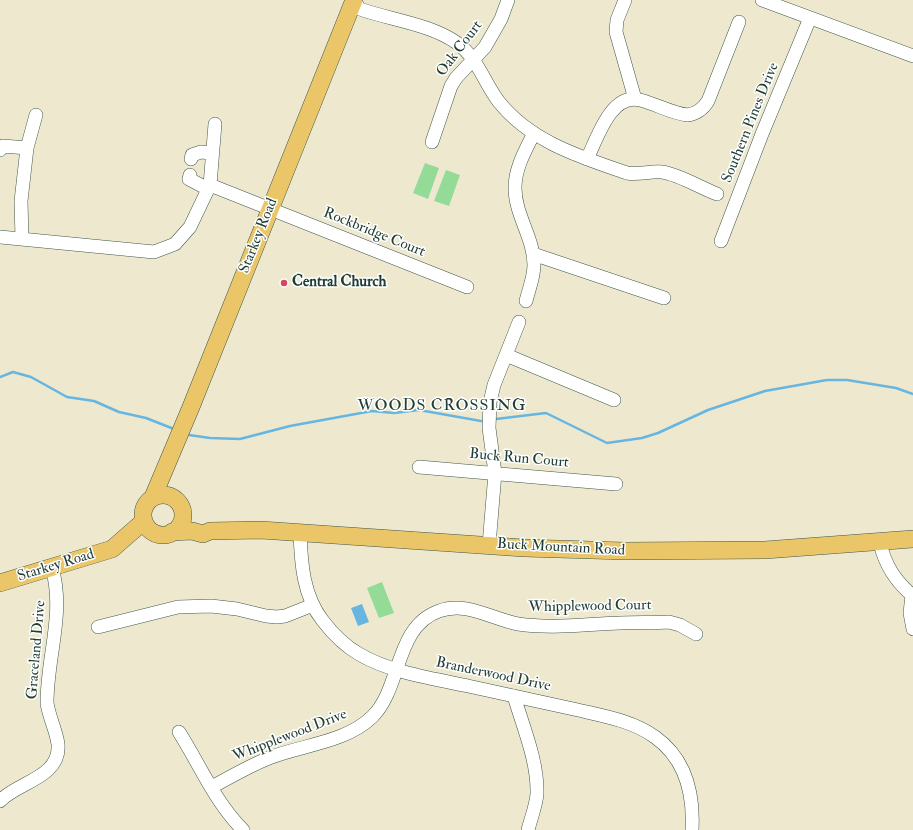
<!DOCTYPE html>
<html>
<head>
<meta charset="utf-8">
<style>
  body { margin:0 }
  canvas { display:block; background:#eee9ce }
</style>
</head>
<body>
<canvas width="913" height="830"></canvas>
<script>
const ctx = document.querySelector('canvas').getContext('2d');
ctx.lineJoin = 'round';
function fillPath(path, color) { ctx.fillStyle = color; ctx.fill(path, 'evenodd'); }
function stroke(path, color, width, dash) { ctx.strokeStyle = color; ctx.lineWidth = width; ctx.lineCap = dash ? 'butt' : 'round'; ctx.setLineDash(dash || []); ctx.stroke(path); }
function label(font, color, halo, rows, align = 'center') {
  ctx.font = font + ' "IM FELL Double Pica",serif'; ctx.lineWidth = 3; ctx.setLineDash([]); ctx.textBaseline = 'middle'; ctx.strokeStyle = halo; ctx.fillStyle = color; for (const [text, x, y, turn = 0] of rows) {
    ctx.save(); ctx.translate(x, y); ctx.rotate((+turn || 0) * Math.PI / 180); ctx.textAlign = isNaN(turn) ? turn : align; if (halo) ctx.strokeText(text, 0, 0); ctx.fillText(text, 0, 0); ctx.restore();
  }
}
const green = new Path2D(`
  M425,163L439,168L428,199L413,193Z
  M446,170L460,175L449,206L434,201Z
  M382,582L394,613L379,618L367,588Z`);
const water = new Path2D(`
  M362,604L369,622L358,626L351,608Z`);
const stream = new Path2D(`
  M0,377L13,372L31,377L67,397L94,401L119,412L146,418L174,429
  M496,419L546,413L607,443L642,438L658,433L708,410L765,391L827,380H847L896,388L913,394
  M189,435L210,438L240,439L290,426L372,411L394,413L419,410L481,421`);
const minor = new Path2D(`
  M353,0L360,9C391,20 430,24 457,43C478,58 484,83 499,102C531,142 581,157 627,173C639,175 650,171 662,172C678,174 701,188 717,194
  M625,0L617,20L616,32L635,99
  M762,0L913,56
  M215,124L210,185L467,287
  M432,142L451,86L456,78L485,47L501,19L508,0
  M27,148L36,115
  M0,150L3,146L27,148L21,201L22,239
  M191,159L192,155L201,152L212,153
  M587,159C597,139 611,92 640,100C656,104 671,113 687,115C697,114 703,109 708,101L739,22
  M190,175L189,179L208,189
  M0,237L154,252L175,244L190,227L210,185
  M721,241L762,134L810,18
  M533,254L664,298
  M526,301C529,289 534,277 534,265C534,238 515,215 515,188C515,168 525,151 534,133
  M506,355L614,400
  M419,467L616,484
  M300,532C301,563 303,596 323,621C333,634 345,646 359,654C389,672 434,679 468,686C505,694 541,702 578,710C604,716 633,721 655,737C686,759 694,794 692,830
  M880,543C885,565 895,581 913,596
  M489,545L495,473L489,428L490,402L494,385L519,322
  M912,595L910,613L913,629
  M98,627L178,607L211,606L237,609L266,616L277,617L285,616L313,605
  M514,696C523,727 538,761 537,794C536,806 531,818 528,830
  M179,732C200,765 215,802 243,830
  M212,787C230,777 249,766 269,758C301,745 345,743 372,717C402,688 394,627 439,611C467,601 491,619 518,624C552,629 586,624 620,623C636,622 653,623 669,622L680,625L696,634
  M0,801C17,782 61,778 58,744C56,730 49,717 47,703C47,656 65,613 52,568`);
const major = new Path2D(`
  M143 515a20 20 0 1 1 40 0a20 20 0 1 1-40 0Z
  M153,497L191,407L354,0
  M172,532L192,531L203,534L210,531L261,530L524,548L625,551L765,550L913,539
  M0,583L112,549L144,521`);
const markers = [
  [284,283,4,"#d1495b"]
];
const streetNames = [
  ["Oak Court",460,49,-53],
  ["Southern Pines Drive",751,123,-68],
  ["Rockbridge Court",374,233,22],
  ["Starkey Road",259,236,-68],
  ["Buck Run Court",519,459,5],
  ["Buck Mountain Road",561,548,3],
  ["Starkey Road",56,566,-17],
  ["Whipplewood Court",590,607,-1],
  ["Graceland Drive",37,650,-85],
  ["Branderwood Drive",493,675,12],
  ["Whipplewood Drive",290,736,-21]
];
const poiNames = [
  ["Central Church",292,283]
];
const neighbourhoodNames = [
  ["WOODS CROSSING",442,407]
];
fillPath(green, '#93db96');
fillPath(water, '#67b5e1');
stroke(stream, '#67b5e1', 2.5);
stroke(minor, '#3e574b', 14);
stroke(major, '#3e574b', 18);
stroke(minor, '#fff', 13);
stroke(major, '#ebc669', 17);
for (const [x, y, r, color] of markers) { const dot = new Path2D(); dot.arc(x, y, r, 0, 2 * Math.PI); ctx.fillStyle = color; ctx.fill(dot); stroke(dot, '#fff', 1.5); }
label('15px', '#1f3d34', '#fff', streetNames);
label('bold 15px', '#1f3d34', '#fff', poiNames, 'left');
ctx.letterSpacing = '1px';
label('16px', '#1f3d34', '#fff', neighbourhoodNames);
ctx.letterSpacing = '0px';
</script>
</body>
</html>
